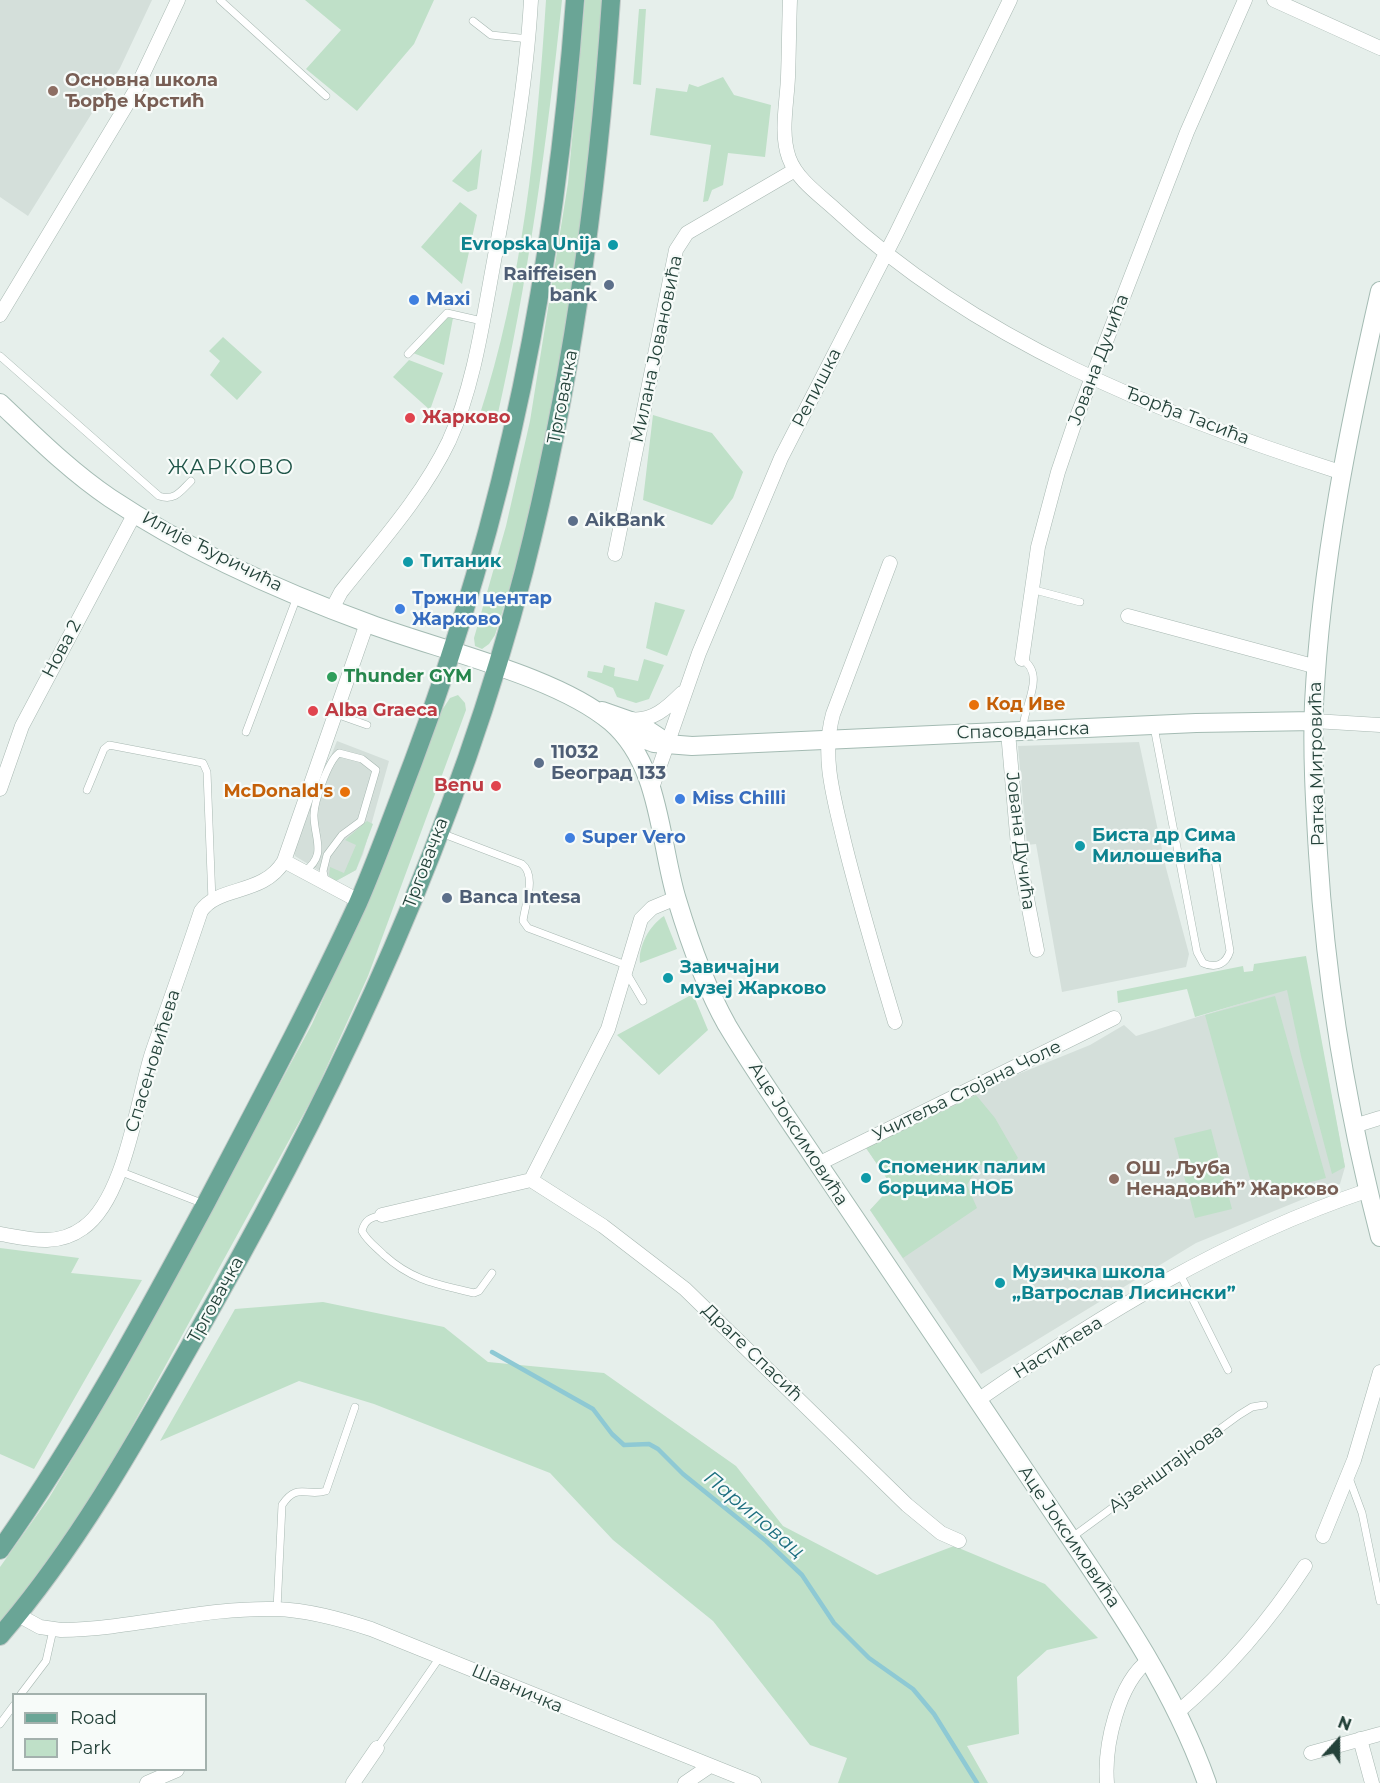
<!DOCTYPE html>
<html>
<head>
<meta charset="utf-8">
<style>
  body { margin:0 }
  #map { position:relative; width:1380px; height:1783px; overflow:hidden; background:#e6efeb; font-family:Montserrat,sans-serif }
  canvas { display:block }
  .legend { position:absolute; left:12px; top:1693px; width:195px; height:78px; box-sizing:border-box; background:#f7fbf9; border:2px solid #a3b1ad; margin:0; padding:8px 10px; list-style:none; font-size:18px; color:#24423a }
  .legend li { display:flex; align-items:center; gap:12px; height:30px }
  .legend b { width:30px; border:2px solid #a3b1ad }
  .north { position:absolute; left:1308px; top:1711px; width:60px; height:60px; -webkit-text-stroke:4px #f7fbf9; paint-order:stroke; rotate:21deg; font-size:16px; font-weight:700; line-height:24px; text-align:center; color:#24423a }
  .north::after { content:''; display:block; margin:auto; width:21px; height:27px; background:#24423a; clip-path:polygon(50% 0,100% 100%,50% 72%,0 100%) }
</style>
</head>
<body>
<div id="map">
<canvas width="1380" height="1783"></canvas>
<ul class="legend">
<li><b style="height:8px;background:#6aa596"></b>Road</li>
<li><b style="height:16px;background:#bfe0c8"></b>Park</li>
</ul>
<div class="north">N</div>
</div>
<script>
const ctx = document.querySelector('canvas').getContext('2d');
ctx.lineJoin = 'round';
function fillPath(path, color) { ctx.fillStyle = color; ctx.fill(path, 'evenodd'); }
function stroke(path, color, width, dash) { ctx.strokeStyle = color; ctx.lineWidth = width; ctx.lineCap = dash ? 'butt' : 'round'; ctx.setLineDash(dash || []); ctx.stroke(path); }
function label(font, color, halo, rows, align = 'center') {
  ctx.font = font + ' Montserrat,sans-serif'; ctx.lineWidth = 4.5; ctx.setLineDash([]); ctx.textBaseline = 'middle'; ctx.strokeStyle = halo; ctx.fillStyle = color; for (const [text, x, y, turn = 0] of rows) {
    ctx.save(); ctx.translate(x, y); ctx.rotate((+turn || 0) * Math.PI / 180); ctx.textAlign = isNaN(turn) ? turn : align; if (halo) ctx.strokeText(text, 0, 0); ctx.fillText(text, 0, 0); ctx.restore();
  }
}
const built = new Path2D(`
  M0,0H152L120,68L28,216L0,197Z
  M337,741L389,761L363,854L356,870L336,881L295,856L293,850Z
  M1139,742L1166,868L1189,954L1186,967L1062,992L1036,844L1027,845L1018,746Z
  M1310,982L1345,1167L1340,1184L1196,1243L981,1374L870,1210L892,1186L866,1148L1016,1075L1090,1045L1124,1025L1136,1036Z`);
const green = new Path2D(`
  M305,0H434L414,44L357,111L306,69L341,30Z
  M546,0H562C547,142 528,283 496,422L479,417C523,284 537,139 546,0Z
  M585,0H603C591,157 574,314 539,468C527,524 513,581 495,635L489,644L482,649L475,646L474,638L506,526L530,421L568,183Z
  M639,9H646L641,85L633,84Z
  M723,77L734,95L771,105L765,157L728,153L723,185L712,190L708,201L703,202L711,145L650,135L656,88L687,92L689,84L698,87Z
  M482,149L477,189L468,192L452,181Z
  M460,202L477,215L462,284L421,247Z
  M447,318H453L444,365L413,353Z
  M223,337L262,372L237,400L210,375L220,361L209,351Z
  M409,360L443,373L430,410L393,377Z
  M653,415L712,433L743,472L733,498L712,525L643,500Z
  M655,602L685,610L667,656L646,648Z
  M644,659L664,665L649,699L636,703L617,697L613,688L587,677L588,671L602,673L604,665L615,668L614,676L638,681Z
  M458,695L465,703L466,710L368,976L314,1095L112,1463L79,1517L0,1624V1567L49,1498L127,1367L312,1024L385,860L442,710L450,698Z
  M367,821L373,824L356,870L336,881L329,876L330,867L344,873L356,845L345,840Z
  M664,916L677,949L640,963C638,946 650,925 664,916Z
  M1306,956L1345,1167L1332,1174L1301,1056L1287,990L1195,1017L1187,989L1118,1003L1117,991L1243,966L1244,972L1253,971L1254,964Z
  M693,994L708,1030L659,1075L617,1035Z
  M1275,996L1326,1178L1255,1197L1205,1015Z
  M976,1095L995,1118L1018,1158L1013,1163L979,1165L967,1185L977,1208L903,1258L870,1210L892,1186L866,1148Z
  M1211,1129L1232,1209L1195,1218L1174,1138Z
  M0,1248L79,1258L71,1273L142,1280L34,1469L0,1454Z
  M323,1302L444,1327L488,1362L604,1373L736,1466L783,1526L877,1575L954,1546L1045,1584L1098,1638L1047,1650L1017,1677L1019,1734L967,1746L988,1783H838L847,1758L810,1745L713,1621L613,1540L550,1473L374,1404L299,1381L160,1441L235,1309Z`);
const stream = new Path2D(`
  M492,1352L593,1409L612,1434L624,1445L649,1444L658,1449L683,1474L766,1541L802,1575L834,1623L869,1658L913,1689L934,1714L977,1783`);
const lane = new Path2D(`
  M220,0L326,96
  M473,21L491,35L529,39
  M408,354L447,313L482,321
  M0,356L159,496C175,501 180,492 191,481
  M1031,589L1080,602
  M1022,659C1047,675 1023,706 1023,729
  M336,714L367,725
  M1154,727L1197,952L1203,963C1216,969 1226,964 1230,951L1214,854
  M246,732L297,597
  M87,790L104,749L109,745L203,763L207,772L212,901
  M441,833L522,864C537,876 525,904 523,921L528,928L626,965
  M304,872C327,855 315,841 314,817C313,804 328,761 339,753L362,759L376,770L361,821L342,835L327,855L323,871L325,881
  M626,972L643,1001
  M119,1171L204,1204
  M382,1215C371,1218 365,1219 362,1231C367,1241 376,1247 384,1255C413,1281 437,1284 474,1293L479,1291L492,1273
  M1180,1274L1228,1370
  M1349,1478L1362,1513L1380,1601
  M1071,1538L1239,1415L1252,1407L1264,1405
  M277,1609L282,1505C297,1482 306,1497 326,1491L355,1407
  M21,1694L46,1661L53,1630
  M0,1724L14,1705
  M377,1748L440,1657`);
const street = new Path2D(`
  M790,0C789,26 789,51 788,77C787,103 780,133 789,158C797,180 821,196 837,211C976,341 1162,415 1340,472
  M1274,0L1380,48
  M0,315L135,91L178,0
  M615,554L676,250L687,233L795,170
  M890,563L833,714C821,757 834,798 844,841C859,902 877,962 895,1022
  M332,609L341,592C379,544 422,497 449,441C474,386 483,320 494,261C510,174 526,88 531,0
  M1128,616L1317,667
  M1022,659L1038,547L1058,472L1076,419L1187,132L1245,0
  M630,719C652,722 667,708 682,693
  M1314,721L1380,725
  M1008,732L1019,857L1037,950
  M652,788L699,653L781,458L896,234L1010,0
  M0,789L22,726L135,513
  M284,861L359,901
  M1354,1126L1380,1118
  M818,1164L1114,1018
  M531,1180L608,1029L641,919L652,908L676,898
  M382,1215L531,1180L603,1226L685,1289L907,1505L941,1533L959,1541
  M0,1234C29,1239 57,1247 83,1228C125,1199 137,1100 152,1053C168,1006 185,959 201,911C219,885 263,896 284,861L367,623
  M978,1400C1099,1316 1226,1238 1366,1191
  M1323,1536L1354,1460L1380,1372
  M18,1615L40,1627L61,1630C133,1629 204,1607 276,1609C308,1610 340,1619 371,1629L754,1783
  M1178,1712C1227,1670 1270,1620 1305,1566
  M1360,1739L1372,1783
  M1311,1753L1380,1734
  M147,1783L177,1770
  M353,1783L377,1748
  M685,1783L710,1766
  M1107,1783C1104,1746 1118,1683 1149,1660`);
const secondary = new Path2D(`
  M1380,291C1349,427 1321,563 1314,704C1312,753 1315,803 1318,853C1326,983 1347,1111 1380,1237
  M0,403C35,436 70,471 110,498C188,550 282,592 370,624C439,650 557,676 611,722C661,765 659,841 677,900C690,943 705,986 727,1025C755,1072 787,1117 817,1162C893,1275 969,1386 1044,1499C1105,1590 1170,1679 1207,1783
  M602,711L639,724L663,740
  M620,730L654,743L692,746L1196,723L1314,721`);
const primary = new Path2D(`
  M0,1550C78,1440 142,1322 206,1203C258,1104 311,1005 358,903C378,857 395,809 413,762C507,512 555,267 575,0
  M0,1636C85,1537 147,1421 212,1307C343,1076 457,830 524,571C572,383 598,194 611,0`);
const markers = [
  [53,91,6,"#8d6e63"],
  [613,245,6,"#0f9aa8"],
  [609,285,6,"#5c6f8a"],
  [414,300,6,"#3f7fe0"],
  [410,418,6,"#e0444e"],
  [573,521,6,"#5c6f8a"],
  [408,562,6,"#0f9aa8"],
  [400,609,6,"#3f7fe0"],
  [332,677,6,"#2e9e5b"],
  [974,705,6,"#e8710a"],
  [313,711,6,"#e0444e"],
  [539,763,6,"#5c6f8a"],
  [496,786,6,"#e0444e"],
  [345,792,6,"#e8710a"],
  [680,799,6,"#3f7fe0"],
  [570,838,6,"#3f7fe0"],
  [1080,846,6,"#0f9aa8"],
  [447,898,6,"#5c6f8a"],
  [668,978,6,"#0f9aa8"],
  [866,1178,6,"#0f9aa8"],
  [1114,1179,6,"#8d6e63"],
  [1000,1283,6,"#0f9aa8"]
];
const educationNames = [
  ["Основна школа",65,81],
  ["Ђорђе Крстић",65,102],
  ["ОШ „Љуба",1126,1169],
  ["Ненадовић” Жарково",1126,1190]
];
const cultureNames = [
  ["Evropska Unija",601,245,"right"],
  ["Титаник",420,562],
  ["Биста др Сима",1092,836],
  ["Милошевића",1092,857],
  ["Завичајни",680,968],
  ["музеј Жарково",680,989],
  ["Споменик палим",878,1168],
  ["борцима НОБ",878,1189],
  ["Музичка школа",1012,1273],
  ["„Ватрослав Лисински”",1012,1294]
];
const serviceNames = [
  ["Raiffeisen",597,275,"right"],
  ["bank",597,296,"right"],
  ["AikBank",585,521],
  ["11032",551,753],
  ["Београд 133",551,774],
  ["Banca Intesa",459,898]
];
const shopNames = [
  ["Maxi",426,300],
  ["Тржни центар",412,599],
  ["Жарково",412,620],
  ["Miss Chilli",692,799],
  ["Super Vero",582,838]
];
const streetNames = [
  ["Милана Јовановића",657,349,-78],
  ["Јована Дучића",1099,360,-69],
  ["Репишка",817,388,-63],
  ["Трговачка",563,397,-79],
  ["Ђорђа Тасића",1187,416,21],
  ["Илије Ђуричића",212,552,27],
  ["Нова 2",62,649,-62],
  ["Спасовданска",1023,731,-2],
  ["Ратка Митровића",1317,764,-91],
  ["Јована Дучића",1020,841,83],
  ["Трговачка",426,863,-69],
  ["Спасеновићева",153,1061,-73],
  ["Учитеља Стојана Чоле",967,1091,-26],
  ["Аце Јоксимовића",798,1134,57],
  ["Трговачка",216,1300,-61],
  ["Настићева",1058,1348,-32],
  ["Драге Спасић",752,1353,44],
  ["Ајзенштајнова",1166,1469,-36],
  ["Аце Јоксимовића",1069,1537,56],
  ["Шавничка",517,1689,23]
];
const healthNames = [
  ["Жарково",422,418],
  ["Alba Graeca",325,711],
  ["Benu",484,786,"right"]
];
const leisureNames = [
  ["Thunder GYM",344,677]
];
const foodNames = [
  ["Код Иве",986,705],
  ["McDonald's",333,792,"right"]
];
const waterNames = [
  ["Париповац",754,1515,40]
];
const quarterNames = [
  ["ЖАРКОВО",231,468]
];
fillPath(built, '#d4dfda');
fillPath(green, '#bfe0c8');
stroke(stream, '#8ec9d4', 4.5);
stroke(lane, '#a8b8b2', 8);
stroke(street, '#a8b8b2', 15);
stroke(secondary, '#a4bbb3', 20);
stroke(primary, '#c2cac8', 20);
stroke(lane, '#fff', 7);
stroke(street, '#fff', 14);
stroke(secondary, '#fff', 18);
stroke(primary, '#6aa596', 18);
for (const [x, y, r, color] of markers) { const dot = new Path2D(); dot.arc(x, y, r, 0, 2 * Math.PI); ctx.fillStyle = color; ctx.fill(dot); stroke(dot, '#f7fbf9', 2); }
label('bold 18px', '#785e54', '#f7fbf9', educationNames, 'left');
label('bold 18px', '#0d838f', '#f7fbf9', cultureNames, 'left');
label('bold 18px', '#4e5e75', '#f7fbf9', serviceNames, 'left');
label('bold 18px', '#366cbe', '#f7fbf9', shopNames, 'left');
label('18px', '#24423a', '#f7fbf9', streetNames);
label('bold 18px', '#be3a42', '#f7fbf9', healthNames, 'left');
label('bold 18px', '#27864d', '#f7fbf9', leisureNames, 'left');
label('bold 18px', '#c56008', '#f7fbf9', foodNames, 'left');
label('italic 20px', '#1c6f80', '#f7fbf9', waterNames);
ctx.letterSpacing = '1.5px';
label('21px', '#1f5548', '#f7fbf9', quarterNames);
ctx.letterSpacing = '0px';
</script>
</body>
</html>
